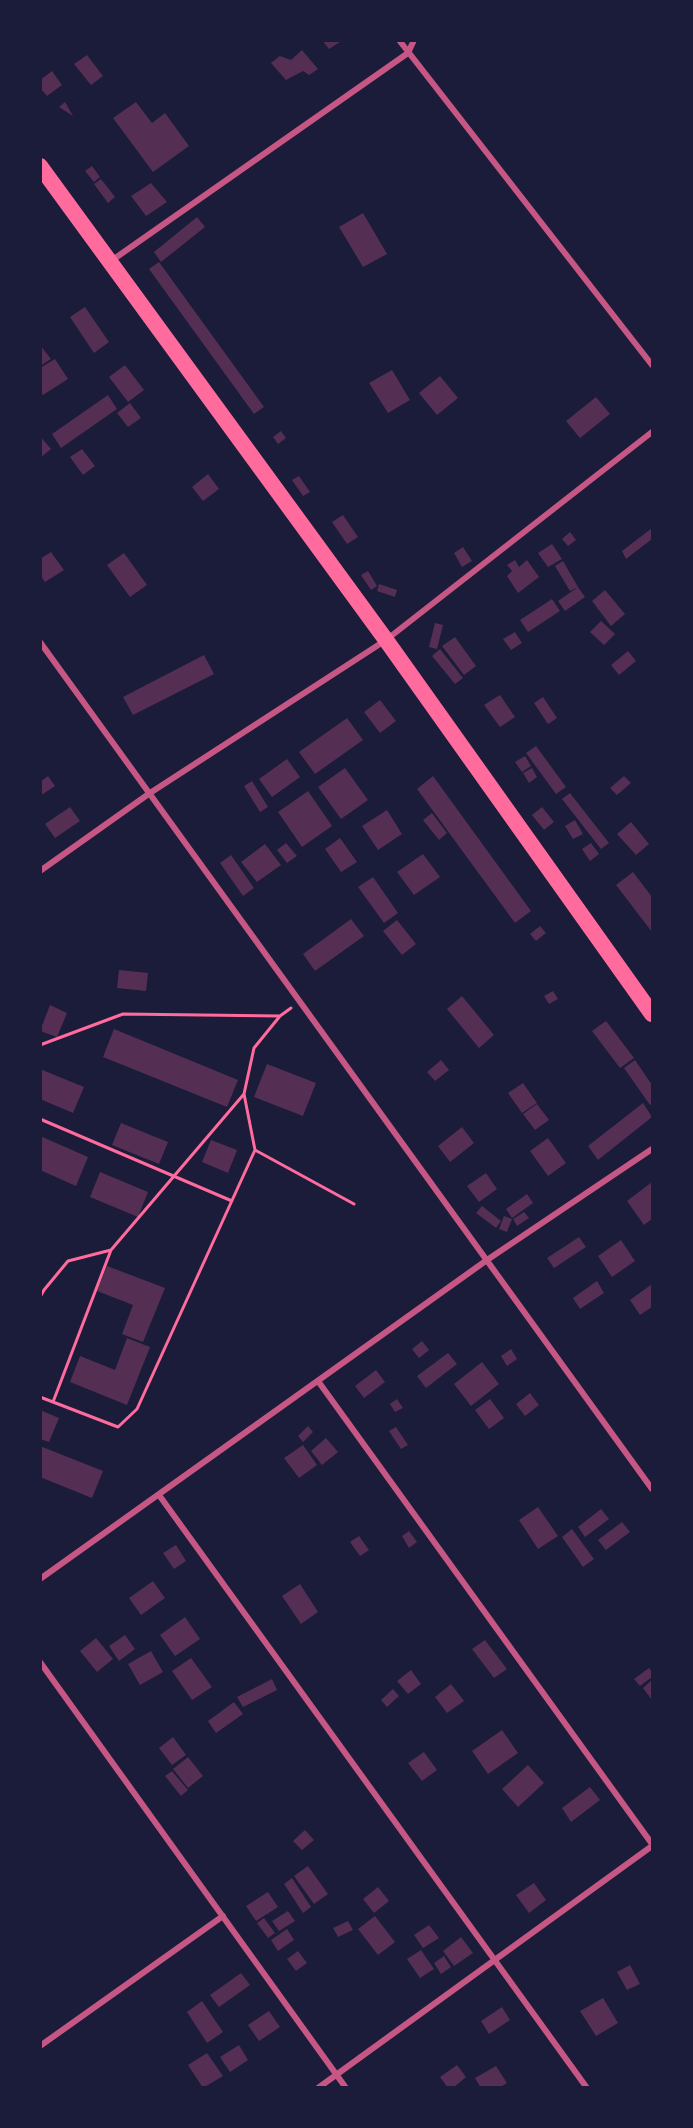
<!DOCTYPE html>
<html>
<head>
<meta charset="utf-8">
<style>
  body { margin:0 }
  #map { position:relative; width:693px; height:2128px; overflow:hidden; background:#1b1b3a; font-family:Poppins,sans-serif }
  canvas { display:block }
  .frame { position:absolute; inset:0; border:42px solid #1b1b3a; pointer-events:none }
</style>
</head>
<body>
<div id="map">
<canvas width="693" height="2128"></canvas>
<div class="frame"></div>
</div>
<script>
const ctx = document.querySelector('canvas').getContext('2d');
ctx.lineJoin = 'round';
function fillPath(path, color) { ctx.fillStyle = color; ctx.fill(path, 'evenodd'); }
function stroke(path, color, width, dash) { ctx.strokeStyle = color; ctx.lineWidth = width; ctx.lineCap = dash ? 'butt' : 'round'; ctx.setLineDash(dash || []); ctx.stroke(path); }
const building = new Path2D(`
  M322,40H343L329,49Z
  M302,50L318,69L309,75L303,71L286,80L271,63L280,56L291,60Z
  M87,55L103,76L91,85L74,64Z
  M52,71L62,85L47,96L40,88V80Z
  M65,102L73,116L59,107Z
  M136,102L152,123L165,113L189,146L153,172L113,118Z
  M92,166L100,177L94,182L85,171Z
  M101,179L115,197L108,203L94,184Z
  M151,183L167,202L146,216L131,196Z
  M363,213L387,254L363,267L339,227Z
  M197,217L205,227L161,262L154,252Z
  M159,262L264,407L254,414L149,269Z
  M85,307L109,342L94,353L70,317Z
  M40,345L51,359L40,366Z
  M55,359L68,379L43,395L40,392V368Z
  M125,365L144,390L128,402L109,377Z
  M392,370L410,400L388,413L369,383Z
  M440,376L458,398L437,415L419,393Z
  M108,395L117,409L61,448L52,434Z
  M596,397L610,414L580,438L566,421Z
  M130,403L141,418L128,427L117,413Z
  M281,431L286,438L278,444L273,437Z
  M40,436L51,449L40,458Z
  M82,449L95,466L83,475L70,457Z
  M208,474L219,489L203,501L192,487Z
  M299,476L310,492L303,496L292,480Z
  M343,515L358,537L347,544L332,522Z
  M652,528V539L626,559L622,551Z
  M570,532L576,540L568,546L562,539Z
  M552,544L562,559L548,567L538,553Z
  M463,547L472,561L462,567L454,553Z
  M51,552L64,570L45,582L40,575V559Z
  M124,553L147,585L130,597L107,565Z
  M515,560L519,567L527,560L539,577L518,593L507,576L512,571L507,565Z
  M563,561L578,587L570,591L555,566Z
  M368,571L377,586L371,590L361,575Z
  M379,584L397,590L395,597L377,591Z
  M578,587L585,597L565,611L558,601Z
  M605,590L625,614L611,626L592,601Z
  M552,599L560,611L528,632L520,620Z
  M601,621L615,634L604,645L590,632Z
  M435,623L443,625L437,649L429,647Z
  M515,632L522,643L511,650L503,639Z
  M455,637L476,666L464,675L442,646Z
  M440,649L463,678L455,684L432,656Z
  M628,651L636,661L619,675L611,665Z
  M204,655L214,674L133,715L123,697Z
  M500,695L515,717L500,727L484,705Z
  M543,697L557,718L548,724L534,703Z
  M380,700L396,721L380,733L364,712Z
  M347,718L363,740L315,774L299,752Z
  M536,746L566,787L556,794L526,753Z
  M525,756L531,766L522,772L515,762Z
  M287,759L300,777L272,797L259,779Z
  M345,768L368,800L341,819L318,787Z
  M532,768L537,777L529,783L523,773Z
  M48,776L55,786L40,796V782Z
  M433,776L531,911L515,923L417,789Z
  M624,776L631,783L617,795L610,788Z
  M252,781L268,807L260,812L244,786Z
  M308,791L332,826L302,847L278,812Z
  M570,793L609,843L601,849L562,799Z
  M70,807L80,821L55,838L45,824Z
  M542,807L554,822L544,830L532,815Z
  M387,810L402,834L378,850L362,826Z
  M432,813L447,833L439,840L423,820Z
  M575,820L583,834L573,839L565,826Z
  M631,822L649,844L636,855L617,834Z
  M340,838L357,862L341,872L325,849Z
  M286,843L297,856L287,863L277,850Z
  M591,843L599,854L590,861L582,849Z
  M265,844L281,865L257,882L241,862Z
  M423,854L440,877L414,895L397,872Z
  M231,855L254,888L243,896L220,863Z
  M633,872L652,897V932L616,885Z
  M373,877L398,913L384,923L358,887Z
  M351,919L364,936L315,971L303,954Z
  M397,920L416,944L402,955L383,931Z
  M540,926L546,933L536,941L530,934Z
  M119,970L148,973L146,991L117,988Z
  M553,991L558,999L549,1004L544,996Z
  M462,996L494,1035L479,1048L447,1009Z
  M50,1005L67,1013L57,1037L40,1031Z
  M606,1021L634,1058L620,1068L592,1031Z
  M114,1029L238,1080L227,1107L103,1057Z
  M441,1060L449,1070L435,1081L427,1072Z
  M635,1060L652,1085V1104L650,1105L624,1068Z
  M267,1064L316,1083L303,1116L254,1097Z
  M40,1069L84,1087L73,1113L40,1099Z
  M523,1083L537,1103L522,1113L508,1093Z
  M643,1103L652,1117L598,1160L588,1146Z
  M537,1104L549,1120L535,1130L523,1114Z
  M121,1123L168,1142L159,1164L112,1145Z
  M462,1127L474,1143L450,1162L438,1146Z
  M40,1136L88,1157L76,1186L40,1170Z
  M548,1138L566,1163L548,1176L530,1151Z
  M211,1140L237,1150L228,1173L202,1162Z
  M100,1172L148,1192L138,1217L90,1197Z
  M486,1173L497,1189L479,1202L467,1186Z
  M652,1182V1219L644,1225L627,1201Z
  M527,1194L533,1203L512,1218L506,1209Z
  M482,1206L501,1221L496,1228L476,1213Z
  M524,1212L529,1218L517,1226L513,1219Z
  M504,1216L512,1219L507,1232L499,1229Z
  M579,1237L586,1247L554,1268L547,1258Z
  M621,1240L635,1261L612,1277L598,1256Z
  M107,1266L165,1288L143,1342L122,1334L133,1305L97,1291Z
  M597,1281L604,1293L580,1309L573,1298Z
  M652,1284V1307L640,1315L630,1300Z
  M127,1338L150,1347L127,1405L70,1382L80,1356L115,1370Z
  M422,1341L429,1350L419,1358L412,1349Z
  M511,1349L517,1359L507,1366L501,1356Z
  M448,1353L457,1364L426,1388L417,1376Z
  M482,1362L499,1384L471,1406L454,1384Z
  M376,1370L385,1382L364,1398L355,1386Z
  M530,1393L539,1405L525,1416L516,1404Z
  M397,1399L403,1408L395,1412L390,1404Z
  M490,1399L504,1418L489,1429L475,1410Z
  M40,1410L59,1418L49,1442L40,1439Z
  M308,1426L313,1432L303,1442L298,1436Z
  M396,1427L408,1445L401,1449L389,1431Z
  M326,1438L338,1452L322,1465L311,1451Z
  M303,1445L317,1465L299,1478L284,1458Z
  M40,1446L103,1471L92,1498L40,1477Z
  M538,1507L558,1536L538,1549L519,1520Z
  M601,1509L609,1519L585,1537L578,1527Z
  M622,1522L630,1532L606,1550L598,1540Z
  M572,1529L594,1559L583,1567L562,1537Z
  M409,1531L417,1542L409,1548L402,1536Z
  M359,1536L369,1550L360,1556L350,1542Z
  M176,1545L186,1561L174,1569L163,1553Z
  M153,1581L165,1598L141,1615L129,1598Z
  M300,1584L318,1612L301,1624L282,1596Z
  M185,1617L200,1639L175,1656L160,1635Z
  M125,1635L135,1649L119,1661L109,1646Z
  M96,1638L113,1659L97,1672L80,1651Z
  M485,1640L507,1669L494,1678L472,1649Z
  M151,1651L163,1672L140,1685L128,1664Z
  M191,1658L212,1687L192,1700L172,1671Z
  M649,1668L652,1672V1677L640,1686L634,1679Z
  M411,1670L421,1684L408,1694L397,1681Z
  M272,1679L277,1690L243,1707L237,1697Z
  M652,1680V1700L643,1688Z
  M451,1684L464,1701L447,1713L435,1697Z
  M393,1689L399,1696L387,1707L381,1700Z
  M234,1702L243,1714L216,1733L208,1721Z
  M502,1730L518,1753L488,1774L472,1751Z
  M173,1737L186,1755L172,1765L159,1748Z
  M424,1752L437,1770L422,1781L408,1763Z
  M188,1757L203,1776L188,1788L173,1769Z
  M528,1765L544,1783L518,1807L502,1789Z
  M172,1771L188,1790L181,1796L165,1776Z
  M590,1787L600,1800L571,1822L562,1808Z
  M305,1830L314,1840L302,1850L293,1841Z
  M308,1866L328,1894L314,1904L294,1876Z
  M292,1878L311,1907L303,1913L284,1884Z
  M534,1883L546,1900L529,1913L516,1895Z
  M378,1887L389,1901L374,1913L363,1899Z
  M268,1892L278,1907L256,1921L246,1906Z
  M288,1911L295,1921L279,1931L272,1921Z
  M375,1916L395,1942L378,1955L358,1929Z
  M264,1918L275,1933L268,1938L257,1923Z
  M348,1921L353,1930L338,1937L333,1928Z
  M429,1925L439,1938L423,1948L414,1935Z
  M287,1929L294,1940L278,1951L271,1940Z
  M461,1937L473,1953L454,1966L443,1951Z
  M421,1950L434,1969L420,1978L407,1959Z
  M298,1951L307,1963L296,1971L287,1959Z
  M444,1956L451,1967L441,1974L434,1963Z
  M630,1965L640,1984L627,1990L617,1972Z
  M241,1973L250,1985L219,2007L210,1995Z
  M603,1998L618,2023L596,2036L580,2011Z
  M202,2001L223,2032L207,2043L187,2012Z
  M502,2007L510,2020L489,2034L481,2021Z
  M269,2011L280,2027L259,2041L248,2025Z
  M239,2045L248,2060L230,2072L220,2057Z
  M207,2053L223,2076L203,2088L188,2065Z
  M457,2065L466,2077L453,2088H448L440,2077Z
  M496,2066L507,2083L499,2088H481L475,2078Z`);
const path = new Path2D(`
  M40,1045L123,1014L280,1016
  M40,1119L232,1201
  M255,1150L354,1204
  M40,1297L44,1290L68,1261L111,1250L244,1094
  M40,1397L118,1427L137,1409L255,1150L244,1094L254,1048L280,1016L291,1008
  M53,1402L111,1250`);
const minor = new Path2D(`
  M399,40L652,365
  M111,261L408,53L414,40
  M40,642L652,1489
  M40,871L150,793L386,640L652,432
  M318,1381L652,1844
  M159,1495L587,2088
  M40,1579L487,1260L652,1149
  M40,1662L346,2088
  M40,2046L223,1916
  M318,2088L652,1846`);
const trunk = new Path2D(`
  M40,166L386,640L652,1014`);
fillPath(building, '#542f53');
stroke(path, '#ff6b9d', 3);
stroke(minor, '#c65784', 6);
stroke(trunk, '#ff6b9d', 16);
</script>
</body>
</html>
